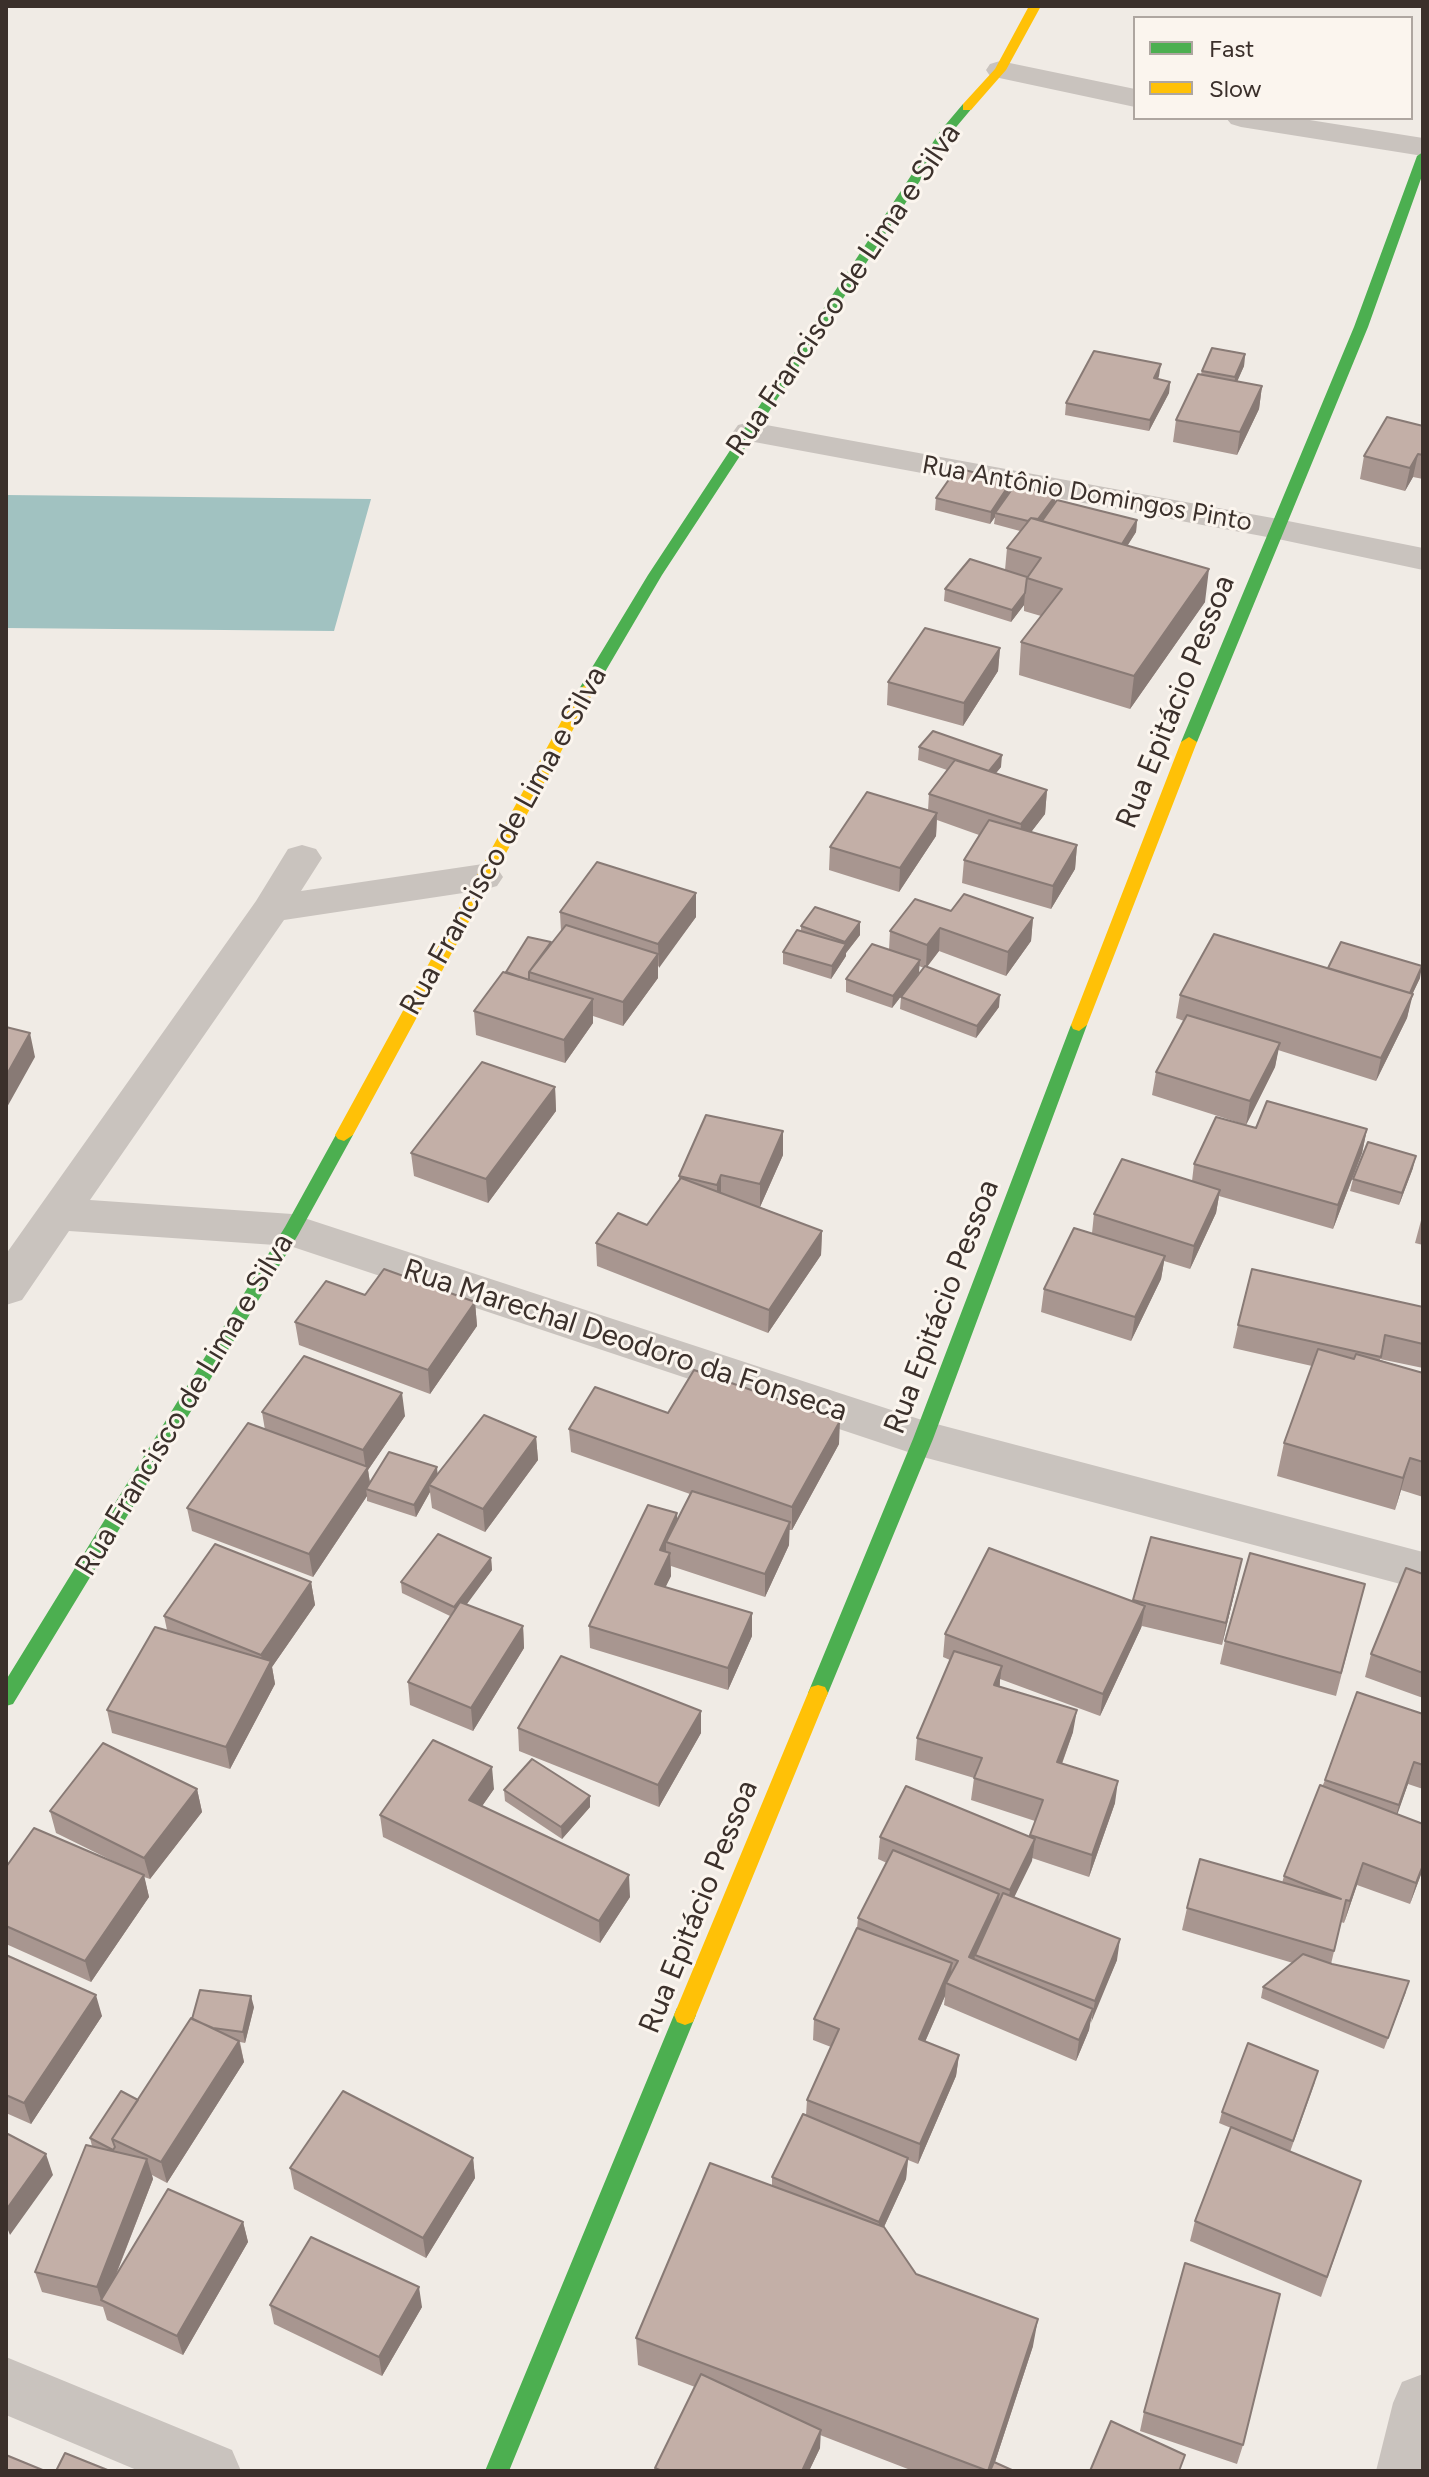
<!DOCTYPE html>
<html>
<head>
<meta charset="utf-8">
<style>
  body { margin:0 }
  #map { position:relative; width:1429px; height:2477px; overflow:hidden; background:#f0ebe5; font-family:Figtree,sans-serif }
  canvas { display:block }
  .frame { position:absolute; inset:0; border:8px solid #3b302b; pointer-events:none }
  .legend { position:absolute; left:1133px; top:16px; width:280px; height:104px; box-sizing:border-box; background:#fbf5ee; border:2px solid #aea6a0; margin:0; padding:10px 14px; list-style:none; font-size:24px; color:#3b302b }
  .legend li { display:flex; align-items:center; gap:16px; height:40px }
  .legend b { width:40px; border:2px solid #aea6a0 }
</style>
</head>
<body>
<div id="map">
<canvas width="1429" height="2477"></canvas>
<div class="frame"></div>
<ul class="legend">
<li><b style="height:10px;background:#4caf50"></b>Fast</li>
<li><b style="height:10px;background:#ffc107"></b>Slow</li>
</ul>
</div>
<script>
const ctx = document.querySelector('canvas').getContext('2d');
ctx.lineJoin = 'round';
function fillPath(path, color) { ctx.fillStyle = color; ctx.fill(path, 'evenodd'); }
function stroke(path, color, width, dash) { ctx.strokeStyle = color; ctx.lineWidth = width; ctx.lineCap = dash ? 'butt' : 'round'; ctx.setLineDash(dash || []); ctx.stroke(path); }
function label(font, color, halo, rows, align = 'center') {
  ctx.font = font + ' Figtree,sans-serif'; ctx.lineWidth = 6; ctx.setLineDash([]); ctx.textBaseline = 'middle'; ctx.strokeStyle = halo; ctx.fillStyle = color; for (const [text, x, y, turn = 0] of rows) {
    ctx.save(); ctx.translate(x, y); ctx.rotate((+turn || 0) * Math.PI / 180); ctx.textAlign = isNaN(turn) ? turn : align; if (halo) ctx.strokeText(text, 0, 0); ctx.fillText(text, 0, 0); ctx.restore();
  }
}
const water = new Path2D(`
  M6,495L371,499L334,631L6,628Z`);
const street = new Path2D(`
  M1000,61L1135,89V107L990,76L986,70L990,64Z
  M1226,118H1297L1423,138V156L1241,127L1231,124Z
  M750,422L1278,519L1423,548V570L1278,539L738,439L733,432L738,425Z
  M302,845L316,849L322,858L301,891L483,864L497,868L503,877L497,886L483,890L284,920L90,1200L292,1214L925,1421L1423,1552V1590L923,1457L290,1246L69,1231L22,1300L6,1305V1254L256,901L288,849Z
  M6,2357L232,2450L241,2471H139L6,2415Z
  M1423,2374V2471H1376L1393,2403L1402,2382Z`);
const fast = new Path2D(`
  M963,104L973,107L952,132L662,575L595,689L587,694L582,692L579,689L648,575L941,130Z
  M1423,152V173L1368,327L1197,742L1189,747L1184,745L1181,742L1354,327L1417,156Z
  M1079,1019L1087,1025L933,1439L828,1693L825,1699L818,1701L811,1699L808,1693L913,1439L1071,1025Z
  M344,1129L353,1135L298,1235L13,1704L6,1706V1680L285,1227L338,1131Z
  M685,2005L693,2008L696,2015L509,2471H485L674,2015L677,2008Z`);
const slow = new Path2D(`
  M1029,6H1041L1006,70L971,110H963V104L995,69Z
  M587,684L595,689L353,1135L344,1141L338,1139L335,1135L579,689Z
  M1189,737L1197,742L1087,1025L1079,1031L1073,1029L1071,1025L1181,742Z
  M818,1685L825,1687L828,1693L696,2015L693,2022L685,2025L677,2022L674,2015L808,1693L811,1687Z`);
const wall = new Path2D(`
  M1245,354L1244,366L1237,381L1262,386L1259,409L1237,455L1173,442L1176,420L1201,374L1202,371Z
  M1159,376L1158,379L1170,382L1169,393L1149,431L1065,415L1066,403Z
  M1423,426V479L1413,477L1405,491L1360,479L1364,456Z
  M1011,482L1010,492L1137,520L1136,532L1127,546L1205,602L1130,709L1019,675L1021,642L1041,616L1024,611V605L1011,622L944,601L945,589L1005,570L1007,548L1020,531L994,524L995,517L990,524L935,510L936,498Z
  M1000,648L998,671L963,726L887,705L888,682Z
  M919,747L1001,767L996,773L1047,790L1045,814L1031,832L1077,845L1075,869L1051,909L962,883L964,860L979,835L937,820L936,836L899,892L829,870L830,847L928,810L929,794L947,770L918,760Z
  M951,911L1033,918L1031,941L1006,976L939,951L927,967L999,1007L976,1038L900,1009L901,997L924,968L919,966V973L892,1008L846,992V979L889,950L890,931Z
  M560,912L696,917L658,967V978L623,1026L593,1016V1023L565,1063L476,1035L474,1011L506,972L551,944L561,932Z
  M860,922V935L846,953V956L831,979L783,964V952L801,931V926Z
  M1328,968L1420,978L1412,994L1407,1018L1376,1081L1278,1050L1275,1067L1246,1125L1152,1095L1156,1072L1184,1021L1176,1018L1180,995Z
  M555,1087L556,1111L488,1203L414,1176L411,1153Z
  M1367,1129L1362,1153L1333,1229L1219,1196L1216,1213L1190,1269L1164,1261L1161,1279L1131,1341L1041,1312L1044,1289L1092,1233L1094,1214L1192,1181L1194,1164Z
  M783,1131V1155L760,1207L822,1231L821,1255L768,1333L597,1266L596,1243L647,1225L679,1180V1176Z
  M1413,1168L1399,1205L1350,1191L1353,1179Z
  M1423,1213V1245L1415,1243Z
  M475,1302L477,1326L430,1394L299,1345L295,1322Z
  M1423,1307V1368L1380,1359V1360L1423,1373V1497L1401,1490L1395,1510L1277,1476L1284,1443L1312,1366L1233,1348L1238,1325Z
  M262,1412L405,1416L368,1470L370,1483L437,1467V1475L536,1437L538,1460L485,1532L432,1508L430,1492L416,1517L367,1501V1496L313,1577L192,1531L187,1508L265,1430Z
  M668,1413L839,1444L792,1530H789V1545L765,1597L671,1566V1576L665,1587L752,1613V1636L728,1690L590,1648L589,1626L677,1520L690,1494L571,1452L569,1429Z
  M1151,1537L1237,1582L1222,1645L1142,1626L1100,1716L1000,1679V1686L1073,1732L1062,1764L1115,1803L1089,1877L1032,1858L1014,1897L1117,1960L1090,2022L1089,2030L1076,2061L944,2005L945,1996L925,2042L959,2055L956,2076L918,2164L908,2160L906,2179L884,2227L916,2274L1033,2346L995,2462L1014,2471H913L820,2435V2448L809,2471H655V2468L695,2387L638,2365L636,2338L772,2186V2177L806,2115L807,2100L831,2047L813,2040L814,2019L857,1928L858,1918L887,1863L878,1859L880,1837H1029L1035,1821L971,1800L974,1778L915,1760L917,1738L950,1660L943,1657L945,1634L1133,1601Z
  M491,1558L492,1570L466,1604L523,1626L524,1648L473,1731L410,1705L408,1682L450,1616L402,1593L401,1582Z
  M1423,1574V1698L1365,1677L1371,1654Z
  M311,1582L315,1605L272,1667L275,1684L230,1769L112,1733L107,1710L167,1630L164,1616Z
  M1365,1584L1336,1696L1220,1664L1225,1641Z
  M701,1711V1733L659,1807L519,1751L518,1728Z
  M1423,1714V1789L1408,1784L1397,1814L1423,1824V1869L1410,1904L1357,1885L1344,1923L1341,1922L1331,1964L1406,1992L1384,2049L1261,1998L1263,1987L1293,1963L1182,1930L1187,1908L1282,1883L1284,1876L1325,1780Z
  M197,1789L202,1812L150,1879L144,1877L149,1897L91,1982L6,1944V1867L123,1866L56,1833L50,1811Z
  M494,1789L482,1806L630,1897L600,1943L383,1837L380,1815Z
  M504,1790L590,1807L562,1839L505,1801Z
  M6,1955L102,2016L31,2124L6,2113Z
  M254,2007L245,2043L240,2042L244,2062L167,2183L152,2175L153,2179L116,2275L243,2222L248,2242L183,2355L107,2320L103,2307L42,2292L35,2272L92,2146L90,2138L138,2100L191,2018Z
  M1315,2082L1290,2152L1354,2201L1321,2297L1190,2241L1195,2221L1231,2128L1219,2123L1222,2112Z
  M473,2158L475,2178L426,2258L294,2189L290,2168Z
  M270,2305L422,2307L382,2376L274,2324Z
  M1144,2412L1243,2445L1237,2464L1140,2431Z`);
const shadedWall = new Path2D(`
  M1245,354L1244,366L1234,389L1235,377Z
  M1161,364L1159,376L1152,390L1154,378Z
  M1170,382L1169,393L1149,431L1150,420Z
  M1262,386L1259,409L1237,455L1240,432Z
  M1418,454L1413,477L1405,491L1410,468Z
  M1011,482L1010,494L995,513V517L990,524L991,512Z
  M1056,495L1054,507L1042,522L1035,523Z
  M1137,520L1136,532L1121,556L1122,544Z
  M1209,569L1205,602L1130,709L1134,676Z
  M1025,593L1024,605L1011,622L1012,610Z
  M1000,648L998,671L963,726L964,703Z
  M1002,755L1001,767L987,784L988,772Z
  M1047,790L1045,814L1019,848L1021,824Z
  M937,813L936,836L899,892L900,868Z
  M1077,845L1075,869L1051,909L1053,886Z
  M696,893V917L659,968L658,944Z
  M1033,918L1031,941L1006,976L1008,952Z
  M860,922V935L846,953V956L831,979L832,966L845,945V942Z
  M940,928L939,951L926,968L927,945Z
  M658,954V978L623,1026V1002Z
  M920,960L919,973L892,1008L893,996Z
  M1422,966L1420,978L1406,1008L1413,994L1407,1018L1376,1081L1381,1058Z
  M1000,995L999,1007L976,1038L977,1026Z
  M593,999V1023L565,1063L564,1040Z
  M30,1033L35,1057L6,1109V1076Z
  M1280,1043L1275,1067L1246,1125L1250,1101Z
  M555,1087L556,1111L488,1203L486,1179Z
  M1367,1129L1362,1153L1333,1229L1338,1205Z
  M783,1131V1155L760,1207V1184Z
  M1416,1156L1413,1168L1399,1205L1402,1193Z
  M721,1175V1199L717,1209V1185Z
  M1220,1190L1216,1213L1190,1269L1194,1246Z
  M822,1231L821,1255L768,1333L769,1310Z
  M1165,1256L1161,1279L1131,1341L1135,1317Z
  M475,1302L477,1326L430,1394L428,1370Z
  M402,1393L405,1416L368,1470L371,1490L366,1489L367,1496L313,1577L309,1554L366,1470L363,1450Z
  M840,1421L839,1444L792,1530V1507Z
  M536,1437L538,1460L485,1532L483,1509Z
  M1410,1458L1401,1490L1395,1510L1403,1478Z
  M437,1467L438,1479L429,1485L430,1492L416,1517L414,1505Z
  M677,1513L678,1536L666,1542V1560L660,1550Z
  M790,1522L789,1545L765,1597V1574Z
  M670,1553L671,1576L656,1607L655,1584Z
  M491,1558L492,1570L456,1619L454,1607Z
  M1242,1559L1237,1582L1222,1645L1226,1623Z
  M311,1582L315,1605L272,1667L275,1684L230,1769L226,1747L264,1673L261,1655Z
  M1145,1606L1141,1628L1100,1716L1103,1694Z
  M752,1613V1636L728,1690V1668Z
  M523,1626L524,1648L473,1731L471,1708Z
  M1002,1666L999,1688L994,1685Z
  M1077,1710L1073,1732L1054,1785L1057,1762Z
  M701,1711V1733L659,1807L658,1785Z
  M1414,1762L1408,1784L1393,1827L1399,1805Z
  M492,1767L494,1789L471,1822L469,1800Z
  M1118,1781L1115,1803L1089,1877L1092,1855Z
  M197,1789L202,1812L150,1879L144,1858Z
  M590,1796V1807L562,1839L561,1827Z
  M1035,1839L1032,1861L1007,1912L1010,1890Z
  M1363,1863L1357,1885L1344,1923L1350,1901Z
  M1423,1865V1869L1410,1904L1416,1883Z
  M144,1875L149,1897L91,1982L85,1961Z
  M629,1875L630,1897L600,1943L599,1921Z
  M999,1894L997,1915L975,1955L974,1962L969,1957Z
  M1120,1939L1117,1960L1091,2023L1095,2001Z
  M952,1963L950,1985L946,1983L945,1996L917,2060L919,2039Z
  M96,1995L102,2016L31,2124L24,2103Z
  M251,1996L254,2007L245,2043L243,2032Z
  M1093,2009L1089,2030L1076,2061L1079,2040Z
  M239,2041L244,2062L167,2183L161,2162Z
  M959,2055L956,2076L918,2164L920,2144Z
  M46,2154L53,2175L10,2235L6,2225V2210Z
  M473,2158L475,2178L426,2258L423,2238Z
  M908,2158L906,2179L877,2242L879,2222Z
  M147,2159L153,2179L105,2302L101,2300L97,2287Z
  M243,2222L248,2242L183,2355L177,2336Z
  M419,2287L422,2307L382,2376L379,2357Z
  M1038,2319L1033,2346L992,2471H988Z
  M821,2430L820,2448L809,2471H802Z`);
const building = new Path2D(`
  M1212,348L1245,354L1235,377L1202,371Z
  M1094,351L1161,364L1154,378L1170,382L1150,420L1066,403Z
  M1198,374L1262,386L1240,432L1176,420Z
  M1387,417L1423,426V455L1418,454L1410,468L1364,456Z
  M957,468L1011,482L991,512L936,498Z
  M1015,485L1056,495L1038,519L1031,518L1028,521L995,513Z
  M1057,500L1137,520L1122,544L1042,521Z
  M1031,518L1209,569L1134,676L1021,642L1062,589L1027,578L1041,558L1007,548Z
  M970,559L1027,577L1025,593L1012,610L945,589Z
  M925,628L1000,648L964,703L888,682Z
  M933,731L1002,755L989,771L919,747Z
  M955,760L1047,790L1021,824L929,794Z
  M867,792L937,813L900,868L830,847Z
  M989,820L1077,845L1053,886L964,860Z
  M597,862L696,893L658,944L560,912Z
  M964,894L1033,918L1008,952L940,928L927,945L890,931L915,899L951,911Z
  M815,907L860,922L845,942L801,926Z
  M566,925L658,954L623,1002L529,972Z
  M797,930L846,944L832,966L783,952Z
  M1214,934L1413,994L1381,1058L1180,995Z
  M528,937L551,942L529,972V980L506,972Z
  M1341,942L1422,966L1410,993L1328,968Z
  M872,944L920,960L893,996L846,979Z
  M925,966L1000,995L977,1026L901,997Z
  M503,972L593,999L564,1040L474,1011Z
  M1187,1015L1280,1043L1250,1101L1156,1072Z
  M6,1027L30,1033L6,1076Z
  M482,1062L555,1087L486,1179L411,1153Z
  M1267,1101L1367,1129L1338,1205L1194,1164L1216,1117L1256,1128Z
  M706,1115L783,1131L760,1184L721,1175L717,1185L679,1176Z
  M1368,1142L1416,1156L1402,1193L1353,1179Z
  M1122,1159L1220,1190L1194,1246L1094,1214Z
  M681,1178L822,1231L769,1310L596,1243L618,1213L647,1225Z
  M1074,1228L1165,1256L1135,1317L1044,1289Z
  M384,1269L475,1302L428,1370L295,1322L326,1281L365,1295Z
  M1252,1269L1423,1307V1344L1385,1335L1381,1357L1238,1325Z
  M1318,1349L1354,1359L1356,1354L1423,1373V1462L1410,1458L1403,1478L1284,1443Z
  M304,1356L402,1393L363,1450L262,1412Z
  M694,1370L840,1421L792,1507L569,1429L595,1387L668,1413Z
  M484,1415L536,1437L483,1509L429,1485Z
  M248,1423L368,1467L309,1554L187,1508Z
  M389,1452L437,1467L414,1505L366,1489Z
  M692,1491L790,1522L765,1574L666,1542Z
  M648,1505L677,1513L660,1550L670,1553L655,1584L752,1613L728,1668L589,1626Z
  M438,1534L491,1558L454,1607L401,1582Z
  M1151,1537L1242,1559L1226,1623L1133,1600Z
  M215,1544L311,1582L261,1655L164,1616Z
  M989,1548L1145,1606L1103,1694L945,1634Z
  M1250,1553L1365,1584L1341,1673L1225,1641Z
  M1406,1568L1423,1574V1673L1371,1654Z
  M460,1602L523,1626L471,1708L408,1682Z
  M155,1627L271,1661L226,1747L107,1710Z
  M954,1651L1002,1666L994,1685L1077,1710L1057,1762L1118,1781L1092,1855L1030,1835L1043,1800L974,1778L982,1758L917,1738Z
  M561,1656L701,1711L658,1785L518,1728Z
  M1357,1692L1423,1714V1765L1414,1762L1399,1805L1325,1780Z
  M433,1740L492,1767L469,1800L629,1875L599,1921L380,1815Z
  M103,1743L197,1789L144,1858L50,1811Z
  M532,1759L590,1796L561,1827L504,1790Z
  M1320,1785L1423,1824V1865L1416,1883L1363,1863L1350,1901L1346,1900L1334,1951L1187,1908L1200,1859L1341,1899L1284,1876Z
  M906,1786L1035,1839L1010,1890L880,1837Z
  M34,1828L144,1875L85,1961L6,1926V1867Z
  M893,1850L999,1894L969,1957L1093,2009L1079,2040L946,1983L958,1961L858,1918Z
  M1003,1893L1120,1939L1095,2001L975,1955Z
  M857,1928L952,1963L919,2039L959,2055L920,2144L807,2100L839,2029L814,2019Z
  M1303,1954L1332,1964L1409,1981L1388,2038L1263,1987Z
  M6,1955L96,1995L24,2103L6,2095Z
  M200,1990L251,1996L243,2032L213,2028L192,2019Z
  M191,2018L239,2041L161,2162L112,2139Z
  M1248,2043L1318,2071L1293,2141L1222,2112Z
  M121,2091L138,2100L112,2139L115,2147L113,2150L90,2138Z
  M343,2091L473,2158L423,2238L290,2168Z
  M803,2114L908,2158L879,2222L772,2177Z
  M1231,2127L1361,2181L1327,2277L1195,2221Z
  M6,2133L46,2154L6,2210Z
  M86,2145L147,2159L97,2287L35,2272Z
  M710,2163L884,2227L916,2274L1038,2319L988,2471L636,2338Z
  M168,2189L243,2222L177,2336L101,2300Z
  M311,2237L419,2287L379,2357L270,2305Z
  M1185,2263L1280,2294L1243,2445L1144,2412Z
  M701,2374L821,2430L802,2471H662L655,2468Z
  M1111,2421L1185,2455L1179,2471H1090Z
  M65,2453L110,2471H56Z
  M6,2455L45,2471H6Z
  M994,2462L1014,2471H990Z`);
const farStreetnames = [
  ["Rua Antônio Domingos Pinto",1087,494,10]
];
const streetNames = [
  ["Rua Francisco de Lima e Silva",844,290,-56],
  ["Rua Epitácio Pessoa",1176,702,-68],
  ["Rua Francisco de Lima e Silva",504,841,-61],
  ["Rua Epitácio Pessoa",942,1307,-69],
  ["Rua Marechal Deodoro da Fonseca",625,1341,18],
  ["Rua Francisco de Lima e Silva",185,1405,-59],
  ["Rua Epitácio Pessoa",699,1907,-68]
];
fillPath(water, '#a1c2c1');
fillPath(street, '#c9c3be');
fillPath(fast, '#4caf50');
fillPath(slow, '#ffc107');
fillPath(wall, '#a89690');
fillPath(shadedWall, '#887a75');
fillPath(building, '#c3afa7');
stroke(building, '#887a75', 2);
label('26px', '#3b302b', '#fbf5ee', farStreetnames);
label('30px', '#3b302b', '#fbf5ee', streetNames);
</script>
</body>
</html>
